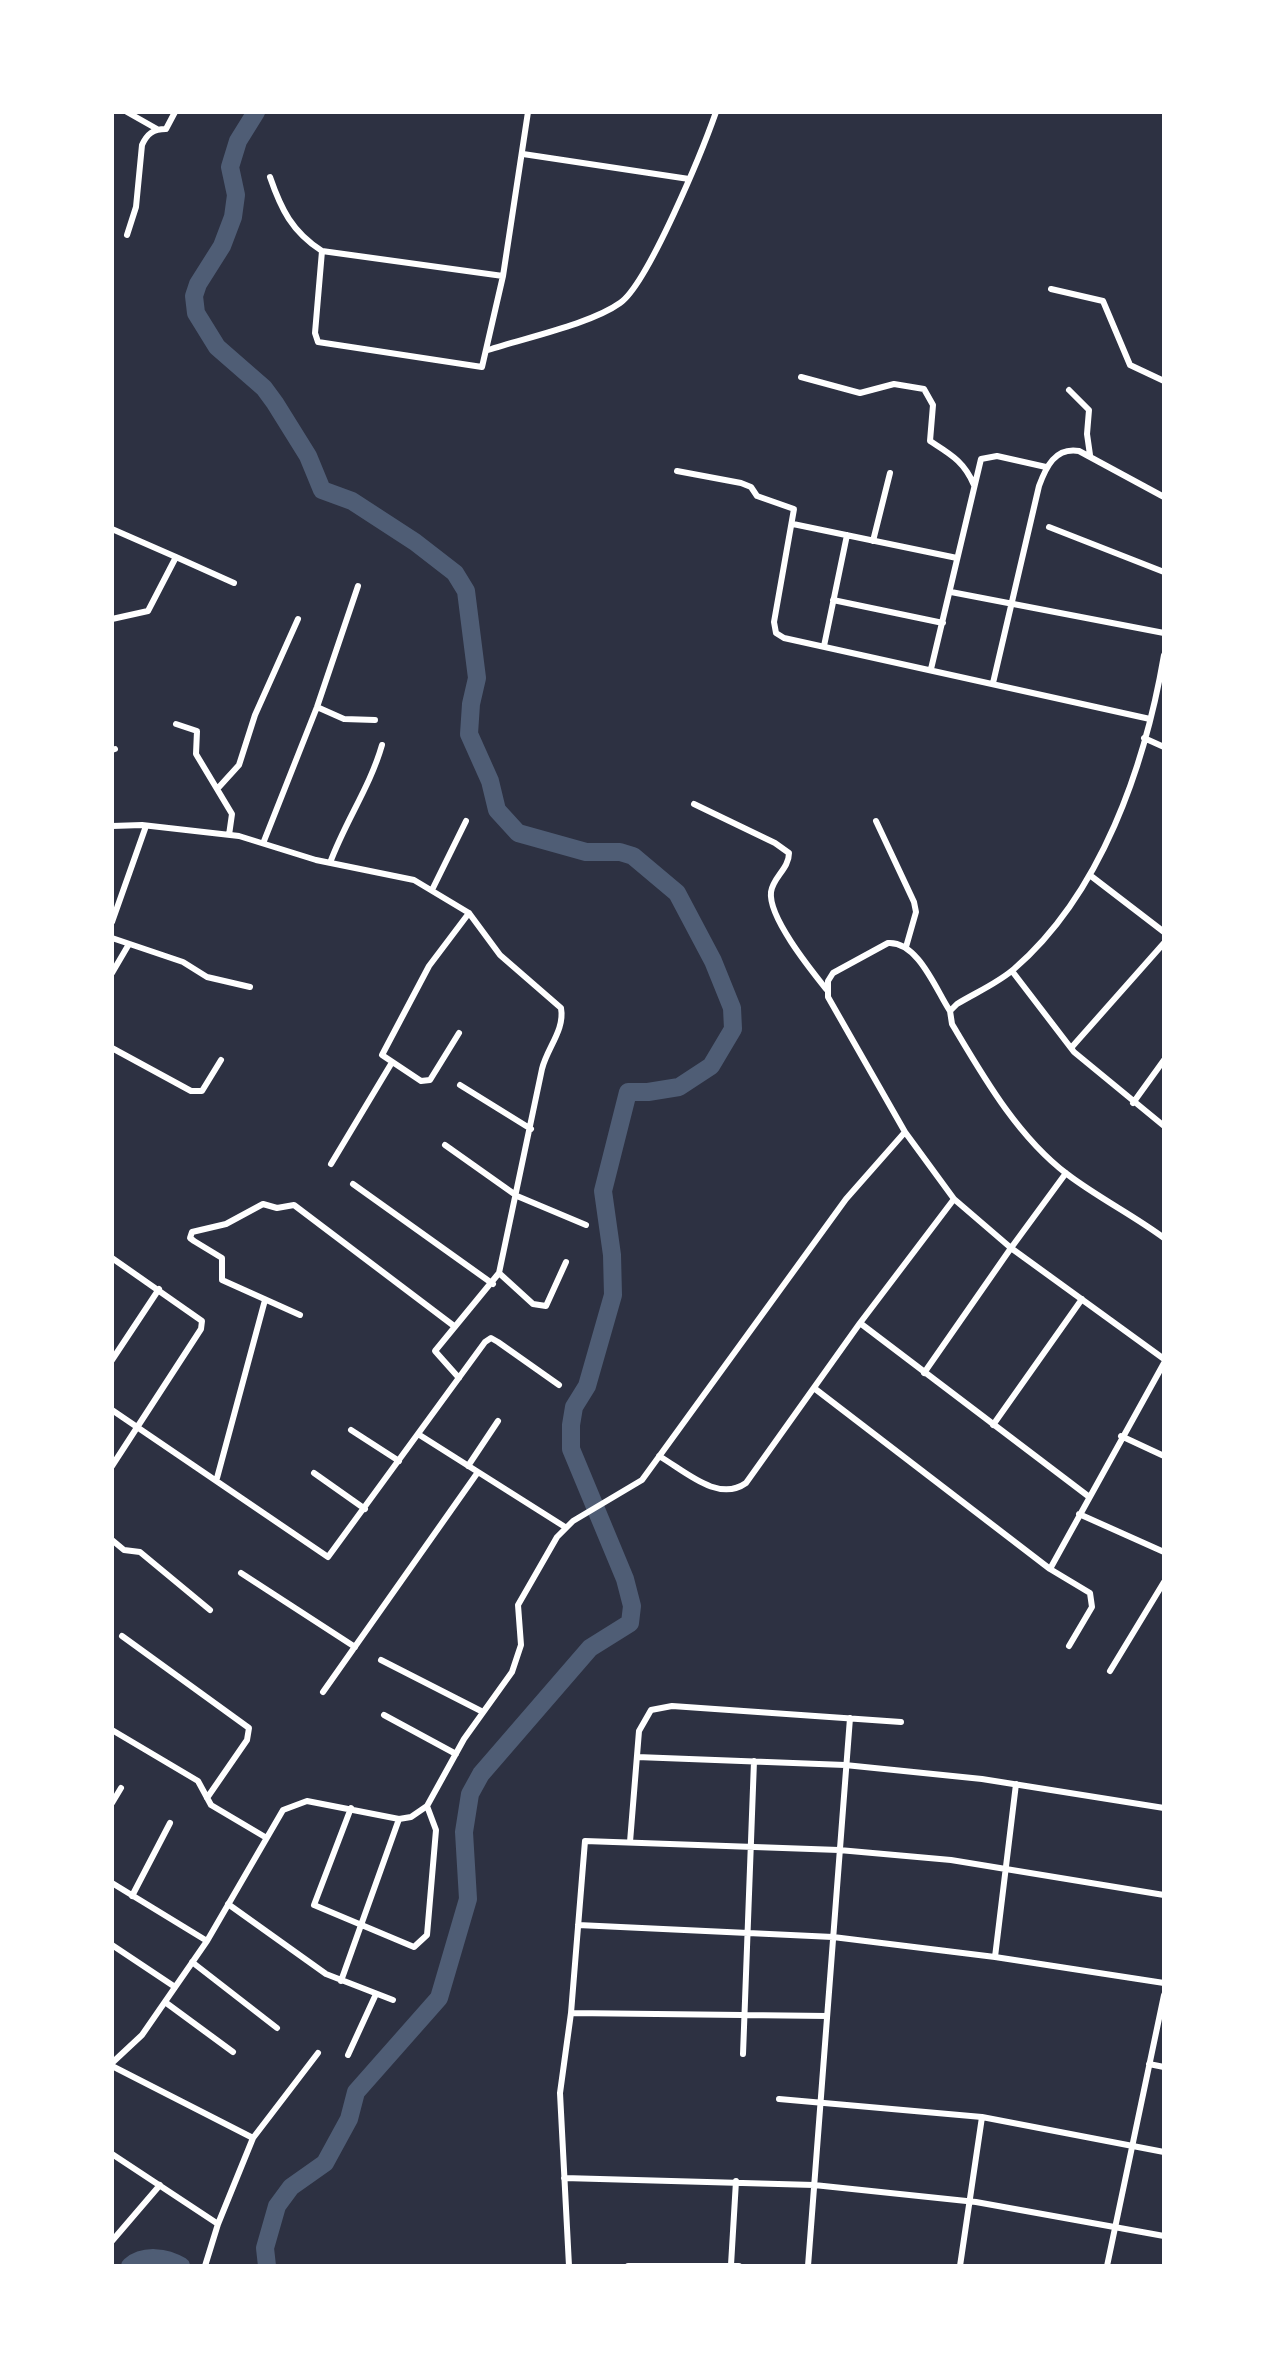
<!DOCTYPE html>
<html>
<head>
<meta charset="utf-8">
<style>
  body { margin:0 }
  #map { position:relative; width:1276px; height:2378px; overflow:hidden; background:#2d3142; font-family:Inter,sans-serif }
  canvas { display:block }
  .frame { position:absolute; inset:0; border:114px solid #fff; pointer-events:none }
</style>
</head>
<body>
<div id="map">
<canvas width="1276" height="2378"></canvas>
<div class="frame"></div>
</div>
<script>
const ctx = document.querySelector('canvas').getContext('2d');
ctx.lineJoin = 'round';
function stroke(path, color, width, dash) { ctx.strokeStyle = color; ctx.lineWidth = width; ctx.lineCap = dash ? 'butt' : 'round'; ctx.setLineDash(dash || []); ctx.stroke(path); }
const river = new Path2D(`
  M256,112L238,141L230,167L236,195L233,217L222,246L198,284L194,296L196,313L217,347L264,388L275,403L308,456L322,490L352,501L415,542L455,573L466,591L477,678L471,704L469,734L490,781L497,810L518,833L586,852H620L633,856L677,893L713,961L732,1008L733,1029L711,1066L679,1087L648,1092H628L603,1191L612,1255L613,1295L587,1386L574,1407L571,1425V1449L625,1579L632,1606L630,1623L590,1648L481,1774L470,1794L464,1832L468,1899L439,1998L356,2092L349,2119L325,2163L291,2187L277,2206L265,2248L267,2266
  M130,2266C144,2254 166,2257 181,2266`);
const minor = new Path2D(`
  M127,112L157,129
  M523,154L689,179
  M270,177C281,209 292,232 322,251L503,276
  M127,235L136,207L142,145C147,134 153,129 166,129L175,112
  M322,251L315,333L318,342L482,367L503,276L528,112
  M1051,289L1103,301L1130,365L1164,381
  M488,350C524,338 591,324 620,303C648,284 703,149 716,112
  M801,377L860,393L894,384L924,389L933,405L930,441C950,454 964,461 974,485
  M1069,390L1089,410L1087,434L1090,455
  M677,471L741,483L751,487L757,496L794,509L774,622L776,633L784,638L1150,719
  M793,524L957,558
  M1049,527L1164,572
  M112,529L176,557L148,611L112,619
  M873,541L890,473
  M176,557L234,583
  M951,592L1164,633
  M833,600L943,623
  M824,646L847,535
  M1164,655C1145,766 1101,894 1014,969C998,983 975,993 957,1004L950,1011L952,1024C983,1076 1017,1136 1067,1174C1097,1197 1133,1215 1164,1238
  M931,669L981,459L997,456L1046,467
  M993,683L1039,486C1046,467 1055,447 1079,451L1164,497
  M317,707L344,719L375,720
  M176,724L197,731L196,754L232,814L229,835
  M1144,738L1164,747
  M112,750L115,749
  M219,787L239,765L255,715L298,619
  M694,804L775,843L789,853C789,869 773,877 771,892C768,917 811,970 827,990
  M876,821L914,902L916,912L906,947
  M112,826L142,825L239,836L316,860L414,880L469,913L500,955L561,1008C565,1030 547,1048 542,1069L499,1273L435,1351L459,1378
  M264,841L317,707L358,586
  M330,863C345,822 370,787 382,745
  M1091,876L1164,932
  M432,890L466,821
  M112,922L146,826
  M112,938L183,962L207,977L250,987
  M1012,971L1074,1052L1164,1126
  M112,973L129,944
  M459,1033L430,1080L421,1081L382,1055L429,966L469,913
  M112,1048L191,1091H202L221,1060
  M1071,1048L1164,943
  M460,1085L531,1129
  M1133,1103L1164,1060
  M905,1132L828,997V981L833,973L888,943C918,941 936,990 950,1011
  M445,1145L517,1196L586,1225
  M331,1164L391,1064
  M353,1184L493,1284
  M112,1258L202,1321L201,1329L112,1466
  M499,1273L533,1304L546,1306L566,1262
  M300,1315L222,1280V1258L194,1241L190,1238L192,1232L226,1224L263,1204L277,1208L294,1205L454,1326
  M860,1323L1088,1496
  M112,1360L159,1289
  M924,1373L1011,1248L1164,1359
  M814,1388L1050,1569L1090,1593L1092,1607L1069,1646
  M112,1410L328,1557L485,1342L491,1338L498,1342L559,1385
  M993,1425L1082,1299
  M351,1430L399,1461
  M418,1434L565,1527
  M1121,1436L1164,1456
  M659,1456C685,1471 718,1503 746,1483L860,1323L954,1199
  M468,1466L498,1421
  M314,1473L365,1509
  M217,1478L265,1300
  M1079,1514L1164,1552
  M112,1540L124,1550L140,1552L210,1610
  M1050,1569L1164,1363
  M241,1573L355,1647
  M122,1636L249,1728L247,1740L207,1798
  M381,1660L483,1712
  M1110,1671L1164,1582
  M323,1692L478,1472
  M384,1715L456,1754
  M112,1730L198,1781L211,1805L265,1837
  M637,1757L845,1765L982,1779L1164,1808
  M112,1803L121,1788
  M351,1808L314,1905L414,1947L427,1935L436,1830L427,1806
  M630,1842L639,1731L651,1710L672,1706L901,1722
  M112,1883L207,1941
  M132,1896L170,1823
  M228,1904L326,1974L393,2000
  M578,1925L833,1937L995,1957L1164,1983
  M112,1945L175,1987
  M995,1957L1016,1784
  M192,1962L277,2028
  M341,1981L399,1819
  M165,2002L233,2052
  M571,2013L585,1841L839,1850L951,1860L1164,1895
  M743,2054L754,1761
  M348,2055L376,1994
  M112,2063L142,2035L207,1941L283,1810L307,1801L399,1819L411,1817L427,1806L464,1739L512,1672L521,1645L518,1605L557,1537L573,1521L642,1480L846,1199L905,1132L954,1199L1011,1248L1066,1173
  M1149,2064L1164,2067
  M112,2066L253,2138
  M779,2099L982,2117L1164,2152
  M112,2154L218,2224L205,2266
  M564,2178L814,2185L976,2202L1164,2236
  M218,2224L253,2138L318,2053
  M112,2241L160,2185
  M731,2265L736,2181
  M569,2266L560,2093L571,2013L827,2016
  M628,2266H739
  M808,2266L850,1718
  M960,2266L982,2117
  M1107,2266L1164,1995`);
stroke(river, '#4f5d75', 18);
stroke(minor, '#fff', 6);
</script>
</body>
</html>
